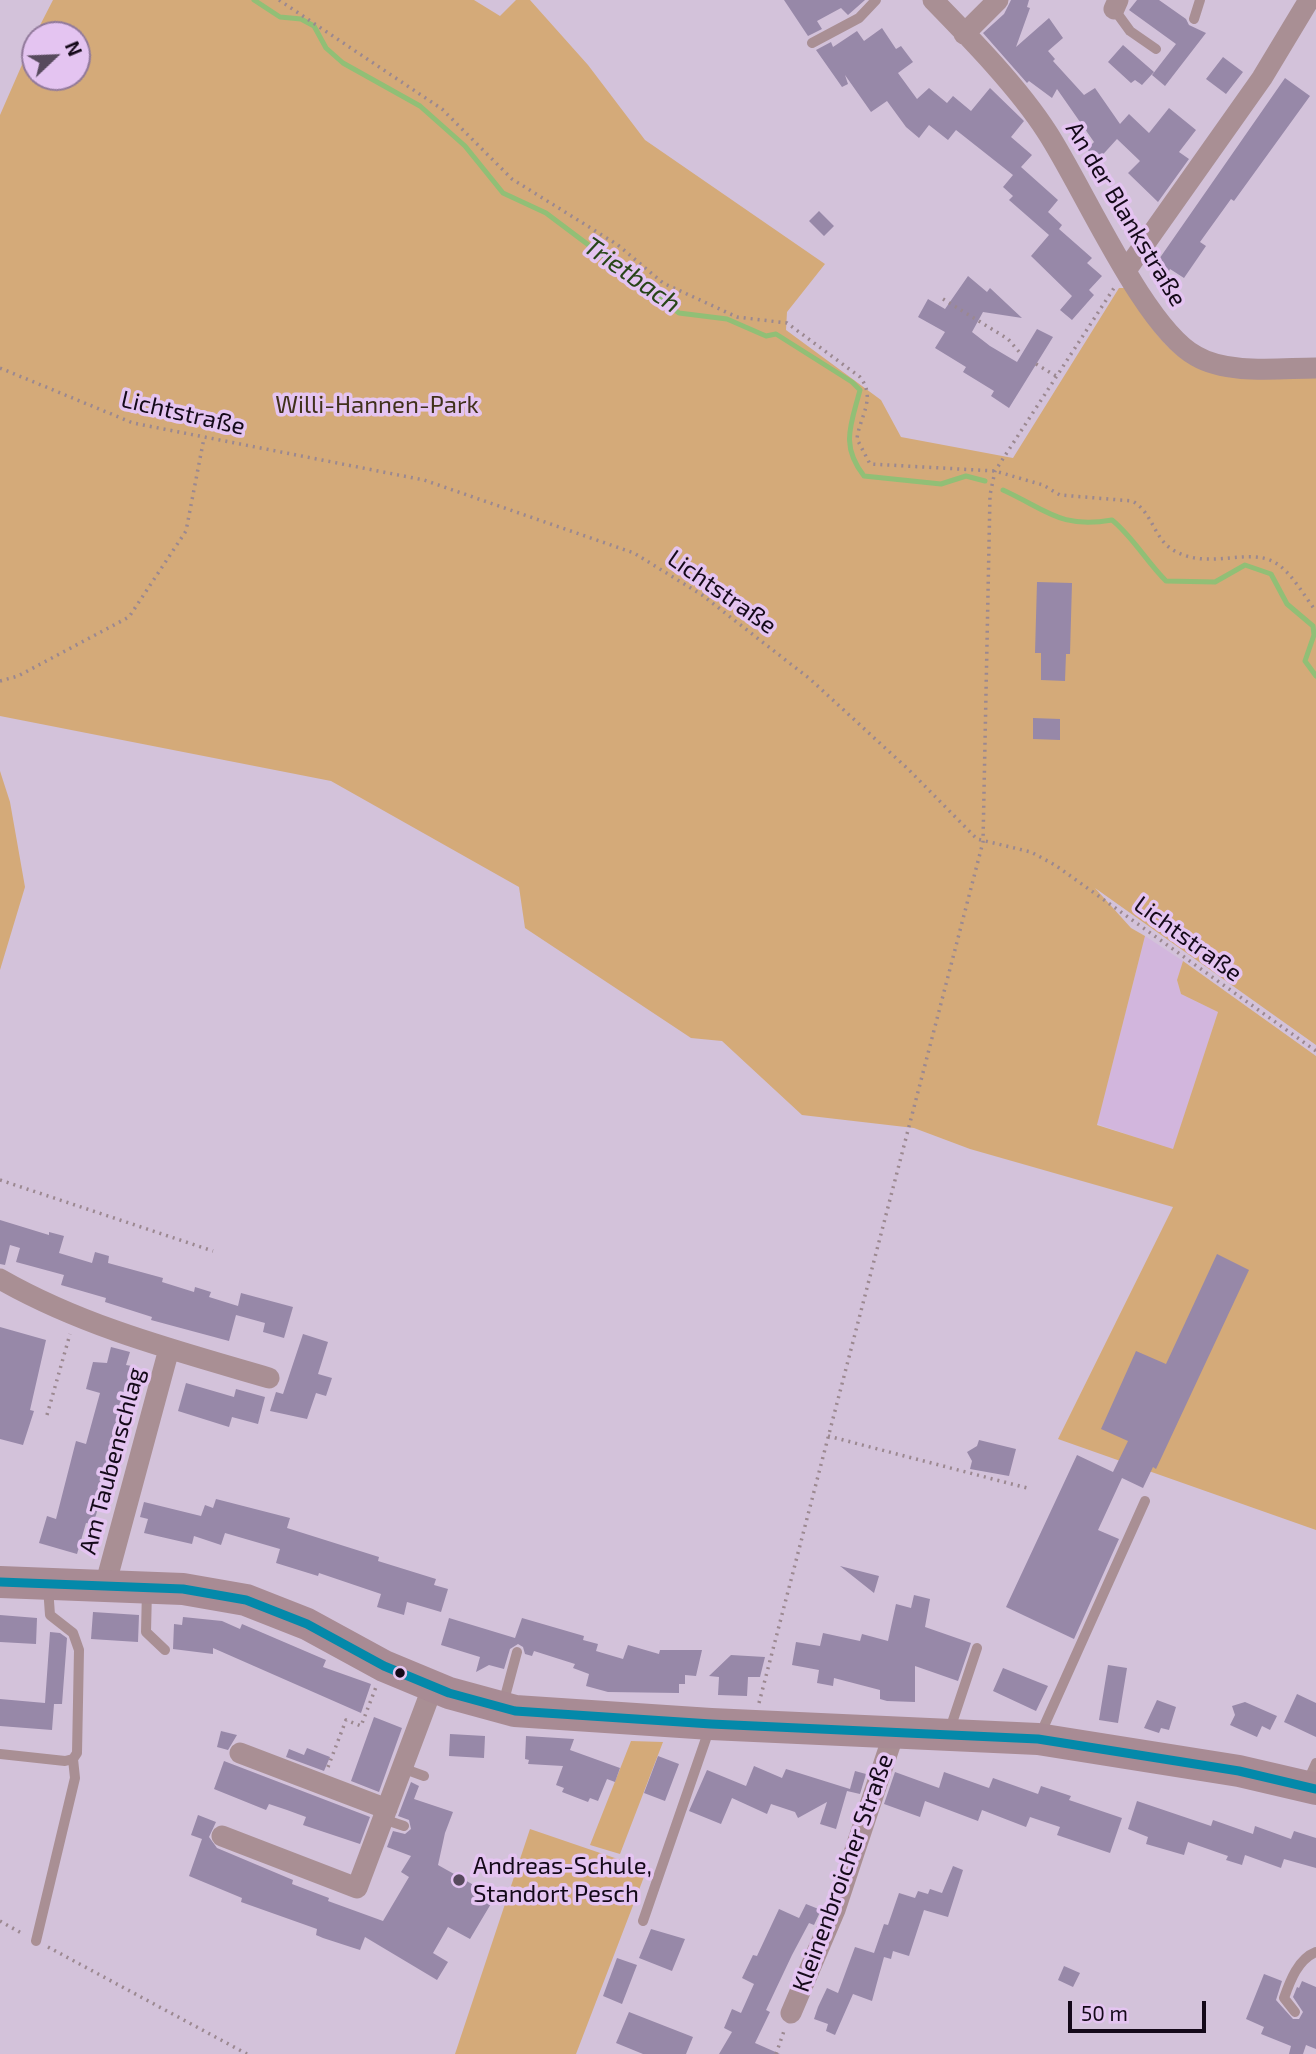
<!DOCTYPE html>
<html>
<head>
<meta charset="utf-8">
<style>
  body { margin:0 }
  #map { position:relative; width:1316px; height:2054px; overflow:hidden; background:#d3c2da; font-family:"Exo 2",sans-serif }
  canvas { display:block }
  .north { position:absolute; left:21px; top:21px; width:70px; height:70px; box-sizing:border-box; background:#e4c4f1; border:2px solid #91799b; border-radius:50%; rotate:67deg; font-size:19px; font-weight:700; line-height:28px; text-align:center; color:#140919 }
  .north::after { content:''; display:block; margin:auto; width:24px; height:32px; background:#574a5d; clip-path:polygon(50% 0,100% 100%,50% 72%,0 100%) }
  .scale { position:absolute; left:1068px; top:2001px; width:138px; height:32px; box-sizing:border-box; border:4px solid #140919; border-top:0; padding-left:9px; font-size:21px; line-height:24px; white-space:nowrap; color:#140919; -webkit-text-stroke:5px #e4c4f1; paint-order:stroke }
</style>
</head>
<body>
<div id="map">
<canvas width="1316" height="2054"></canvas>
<div class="north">N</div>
<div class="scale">50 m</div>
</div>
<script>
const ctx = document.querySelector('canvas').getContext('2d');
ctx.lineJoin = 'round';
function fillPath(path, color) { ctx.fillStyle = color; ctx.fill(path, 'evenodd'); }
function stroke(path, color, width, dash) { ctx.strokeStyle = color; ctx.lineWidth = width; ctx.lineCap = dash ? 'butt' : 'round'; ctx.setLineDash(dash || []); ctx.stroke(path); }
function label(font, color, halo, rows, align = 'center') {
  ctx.font = font + ' "Exo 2",sans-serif'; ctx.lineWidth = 7; ctx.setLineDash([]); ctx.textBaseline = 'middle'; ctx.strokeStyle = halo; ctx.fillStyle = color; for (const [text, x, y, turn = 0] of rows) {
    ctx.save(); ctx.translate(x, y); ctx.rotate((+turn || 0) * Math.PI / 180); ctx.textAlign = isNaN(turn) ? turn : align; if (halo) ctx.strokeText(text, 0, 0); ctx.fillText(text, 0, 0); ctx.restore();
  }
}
const built = new Path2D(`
  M1145,936L1183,961L1177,980L1181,994L1218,1012L1173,1150L1097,1124Z`);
const green = new Path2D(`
  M53,0H474L500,16L516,0H530L588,65L645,140L825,264L787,312L786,330L881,400L901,437L1013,458L1119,288H1127C1181,387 1215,377 1316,376V1045L1095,888L1131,928L1145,936L1097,1125L1173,1149L1218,1012L1181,994L1177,980L1183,961L1316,1056V1530L1058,1439L1173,1207L970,1149L914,1128L802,1115L722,1041L691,1038L525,928L519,887L331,781L0,716V115L35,35V77H77V35H35Z
  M0,771L10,802L25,887L0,970Z
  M631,1741L663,1742L620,1854L590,1845Z
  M530,1829L647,1869L576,2054H455Z`);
const stream = new Path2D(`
  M254,0L280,17L301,19L314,26L326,48L343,63L420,106L465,146L503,193L546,213L679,313L727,319L766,336L776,334L852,382L860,390C851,425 840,445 864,476L941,484L966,476L985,481
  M1003,490C1047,510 1060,529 1112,520C1133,537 1146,561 1166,581L1215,582L1245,565L1271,574L1287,604L1313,626L1314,635L1305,661L1316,676`);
const building = new Path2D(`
  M784,0H865L848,15L841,8L817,21L822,29L808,36Z
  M1011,0H1029L1027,7L1030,8L1016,47L1049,18L1063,38L1048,51L1055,59L1053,61L1084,95L1095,88L1120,124L1129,114L1149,133L1169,108L1196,130L1179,152L1189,159L1158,202L1128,173L1140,161L1117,139L1097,161L1087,149L1094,142L1057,89L1052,98L1029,81L1027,83L983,33L1004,14Z
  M1137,0H1159L1186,19L1189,25L1206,33L1165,86L1152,75L1176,44L1129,10Z
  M882,28L896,49L901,46L913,62L898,73L917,99L929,88L947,103L953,96L971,111L990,88L1024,121L1011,137L1032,155L1021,167L1058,200L1048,212L1062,225L1059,229L1092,258L1087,263L1102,276L1089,290L1094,295L1072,320L1060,310L1072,296L1031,256L1049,235L1009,200L1013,196L1003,187L1013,175L956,130L948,140L929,125L919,138L906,127L887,101L871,112L845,75L848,84L842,87L816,50L831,42L833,47L857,31L864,41Z
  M1123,45L1154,72L1142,85L1135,80L1131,83L1108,62Z
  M1223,57L1243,72L1226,94L1206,79Z
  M1285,78L1310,96L1234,201L1231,199L1200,242L1206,246L1184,278L1170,269L1169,271L1157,262Z
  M819,211L834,226L824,236L809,221Z
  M968,276L987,292L990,288L1022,318L983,312L972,332L990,346L1017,362L1037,329L1053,337L1009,408L991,396L994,391L963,372L966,367L935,348L945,332L918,317L928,299L945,309Z
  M1037,582L1072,583L1070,654H1066L1065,681L1041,680V653H1035Z
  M1033,718L1060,719V740L1033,739Z
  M0,1220L49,1235V1232L64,1236L59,1253L92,1263L95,1252L109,1256L108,1263L163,1278L162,1282L194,1292L195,1287L211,1292L209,1297L238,1306L241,1293L293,1307L284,1338L263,1332L265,1323L236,1315L229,1341L151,1320L152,1317L105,1302L106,1298L61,1285L64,1275L16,1262L20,1248L10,1245L5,1265L0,1264Z
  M1217,1254L1249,1270L1156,1469L1153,1467L1143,1488L1122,1478L1098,1530L1119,1539L1074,1639L1006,1607L1077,1455L1113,1472L1128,1441L1101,1429L1136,1351L1166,1364Z
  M0,1327L46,1340L30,1410L34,1411L23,1445L0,1439Z
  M303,1334L328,1342L318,1374L332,1378L326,1396L316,1393L307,1419L270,1411L276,1392L283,1394Z
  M111,1347L130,1352L126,1365L132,1366L122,1407L126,1408L96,1515L92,1524L86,1523L77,1554L39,1543L47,1516L56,1519L76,1441L86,1444L100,1393L86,1389L93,1362L107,1363Z
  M186,1383L234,1397L236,1389L265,1397L258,1424L232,1417L229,1427L178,1411Z
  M979,1440L1016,1449L1009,1476L970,1469L972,1461L967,1452L977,1446Z
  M216,1499L290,1518L287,1528L379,1557L378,1561L436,1579L434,1585L448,1589L441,1612L407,1602L404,1615L377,1607L381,1594L319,1573L318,1576L276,1563L280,1549L225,1533L221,1545L194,1536L192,1544L144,1533L148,1519L140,1517L144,1502L201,1516L205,1505L213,1508Z
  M840,1566L879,1576L874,1593Z
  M914,1595L930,1599L925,1627L971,1643L958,1681L915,1666V1702L887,1701L880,1699V1690L834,1678L833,1686L817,1683L819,1670L792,1665L796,1642L820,1646L823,1633L860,1641L862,1634L888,1641L896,1604L911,1608Z
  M93,1612L139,1615L138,1642L91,1639Z
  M0,1615L37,1618L36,1644L0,1642Z
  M183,1617L222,1621L240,1629L242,1624L326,1660L323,1667L371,1684L361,1713L213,1648V1654L173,1649L174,1624L182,1625Z
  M449,1618L515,1638L522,1618L584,1636L583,1640L598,1644L596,1651L623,1659L628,1645L659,1654L660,1650H702L696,1676L685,1675V1684H679V1693L608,1692L586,1686L589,1674L573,1668L575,1664L534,1651L532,1656L525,1654L523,1647L518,1644L510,1649L504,1669L489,1665L476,1672L480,1657L441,1645Z
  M50,1632L60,1633L67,1638L62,1704H54L52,1730L0,1726V1699L45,1703Z
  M731,1655L765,1657L760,1677H748L747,1696L718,1695L719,1677L709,1676Z
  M1108,1665L1127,1668L1118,1723L1099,1720Z
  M1003,1668L1048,1686L1036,1711L993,1691Z
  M1297,1694L1316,1703V1737L1284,1722Z
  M1157,1700L1176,1707L1169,1730L1161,1728L1159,1733L1144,1728Z
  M1245,1702L1277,1716L1270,1730L1262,1726L1257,1737L1230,1725L1235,1715L1232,1706Z
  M374,1717L402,1728L379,1792L351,1781Z
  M221,1731L237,1735L228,1750L217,1747Z
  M450,1734L485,1736L484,1758L449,1756Z
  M526,1736L574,1739L570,1750L620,1768L615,1782L607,1779L598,1801L590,1798L588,1802L562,1792L564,1788L556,1785L563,1766L528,1764L529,1760L525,1759Z
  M307,1748L330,1757L324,1771L286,1757L289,1749L304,1755Z
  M658,1756L679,1764L665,1801L644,1793Z
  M224,1761L370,1817L360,1844L303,1825L306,1817L287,1810L269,1804L266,1810L214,1789Z
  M754,1766L782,1778L786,1769L850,1789L855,1771L866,1774L860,1794L847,1791L836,1829L820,1824L827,1802L798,1818L795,1812L771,1804L767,1814L732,1798L721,1824L689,1811L707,1770L746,1786Z
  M895,1772L939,1788L944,1772L989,1788L993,1778L1038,1794L1041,1786L1071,1796L1069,1800L1122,1818L1110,1853L1057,1835L1060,1827L1030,1817L1026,1827L982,1810L978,1821L925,1801L920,1817L884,1804Z
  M411,1782L419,1786L414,1799L453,1812L445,1833L438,1865L495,1897L470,1939L448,1927L433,1953L448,1962L437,1980L365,1937L360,1950L323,1938L316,1935L317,1929L241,1902L242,1898L189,1876L202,1839L191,1835L198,1815L216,1822L209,1837L217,1848L293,1880L292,1884L329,1898L328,1901L383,1921L409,1877L401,1872L411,1856L387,1847L393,1831L405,1834L411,1829L409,1820L398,1816Z
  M1137,1801L1211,1826L1213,1820L1253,1834L1255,1826L1291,1839L1294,1831L1316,1838V1868L1284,1859L1281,1868L1245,1855L1242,1865L1226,1860L1228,1856L1188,1842L1184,1855L1146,1844L1148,1837L1128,1829Z
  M953,1866L963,1870L948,1917L924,1910L909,1956L893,1951L891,1959L884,1957L872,2001L853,1994L835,2035L826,2031L828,2024L814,2019L818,2007L827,1988L838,1993L855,1947L874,1953L884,1924L888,1925L899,1893L915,1898L918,1891L928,1894L930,1889L942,1893Z
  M806,1904L821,1910L814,1925L809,1923L792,1955L766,2010L770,2012L755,2043L780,2054H719L732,2032L724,2028L732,2009L741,2013L754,1984L742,1978L753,1955L757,1956L779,1909L799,1918Z
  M651,1929L685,1939L672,1971L639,1958Z
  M617,1958L637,1965L622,2004L603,1996Z
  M1064,1966L1080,1973L1073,1987L1058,1980Z
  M1264,1974L1282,1981L1276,2000L1293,2019H1299L1303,2012L1293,1997L1297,1987L1299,1988L1302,1981L1316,1987V2049L1306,2045L1303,2054H1289L1291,2046L1261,2034L1264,2027L1246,2019Z
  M629,2012L693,2037L686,2054H643L616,2043Z`);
const path = new Path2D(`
  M279,0L442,109L512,179L618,245L663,283L737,317L787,323L860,377C877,398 859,418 857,439L870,464L995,471L1043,485L1060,495L1132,501C1152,511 1154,539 1173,550C1208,571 1247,547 1274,562C1291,571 1304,596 1316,611
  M943,299L1008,339L1022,355
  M1036,364L1056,376
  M0,368L133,423L424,480L634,553L702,595L810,679L908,769L977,839L1031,852L1055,865L1316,1051
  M0,681L18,676L129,617L186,531L204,438
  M0,1180L213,1251
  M47,1415L70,1334
  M828,1436L1031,1489
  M759,1703L983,842L990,495L995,471L1114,288
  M328,1767L346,1720L361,1726L376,1687
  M0,1921L23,1934
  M48,1947L247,2054
  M776,2054L784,2031`);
const lane = new Path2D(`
  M1114,9L1130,31L1156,49
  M1194,19L1200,0
  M812,43L859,18L876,0
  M147,1590L146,1632L165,1650
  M503,1704L517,1652
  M949,1732L977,1648
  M1040,1735L1145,1501
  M0,1754L65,1761L73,1759L77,1753L79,1650L73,1633L50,1615L48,1587
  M402,1768L424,1776
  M1307,1783L1316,1763
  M383,1819L404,1826
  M643,1921L710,1727
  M36,1941L75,1778L73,1759
  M1295,2012L1284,1998C1290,1981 1298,1959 1316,1952`);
const street = new Path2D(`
  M933,0C971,39 1018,87 1047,132C1083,187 1144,328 1196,356C1228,375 1280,368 1316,368
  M1114,9L1118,0
  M964,34L998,0
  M1127,269L1262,78L1309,0
  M0,1279C84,1327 177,1351 269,1378
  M105,1586L169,1349
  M240,1753L387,1809
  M222,1836L357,1888L433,1686
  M791,2013L835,1910L894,1733`);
const secondary = new Path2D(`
  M0,1582L183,1589L246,1600L307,1624L384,1666L449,1693L515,1711L711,1724L1038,1739L1239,1771L1316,1789`);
const bus1 = new Path2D(`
  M0,1582L183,1589L246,1600L307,1624L384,1666L449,1693L515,1711L711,1724L1038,1739L1239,1771L1316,1789`);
const markers = [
  [400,1673,6,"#140919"],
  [459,1880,7,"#574a5d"]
];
const streetNames = [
  ["An der Blankstraße",1126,214,59],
  ["Lichtstraße",183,413,13],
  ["Lichtstraße",722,592,35],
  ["Lichtstraße",1188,939,36],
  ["Am Taubenschlag",112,1461,-75],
  ["Kleinenbroicher Straße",843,1873,-70]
];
const parkNames = [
  ["Willi-Hannen-Park",377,405]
];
const poiNames = [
  ["Andreas-Schule,",473,1866],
  ["Standort Pesch",473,1894]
];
const waterNames = [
  ["Trietbach",632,275,35]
];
fillPath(built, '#d2b6dd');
fillPath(green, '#d4aa79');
stroke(stream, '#91bf76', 5);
fillPath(building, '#9788a8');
stroke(path, '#9b8890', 3.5, [2, 5]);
stroke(lane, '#a98f94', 10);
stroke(street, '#a98f94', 21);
stroke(secondary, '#a88b94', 32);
stroke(bus1, '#0489aa', 9);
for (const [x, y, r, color] of markers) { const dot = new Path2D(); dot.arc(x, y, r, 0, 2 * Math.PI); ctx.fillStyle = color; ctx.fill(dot); stroke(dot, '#e4c4f1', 2.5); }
label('24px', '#140919', '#e4c4f1', streetNames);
label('24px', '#40311c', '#e4c4f1', parkNames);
label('24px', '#140919', '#e4c4f1', poiNames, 'left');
label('italic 26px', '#284518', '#e4c4f1', waterNames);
</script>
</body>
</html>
